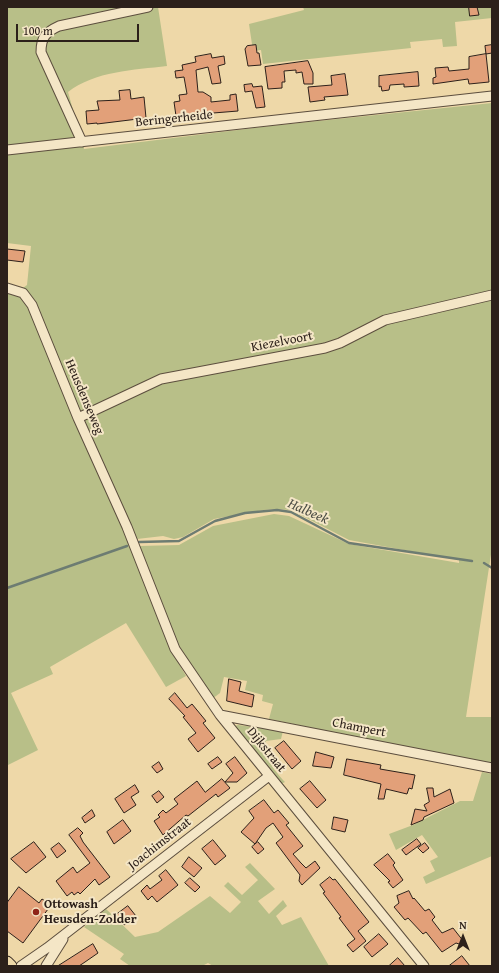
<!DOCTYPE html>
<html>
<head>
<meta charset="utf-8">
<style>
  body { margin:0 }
  #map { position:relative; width:499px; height:973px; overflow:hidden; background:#eed8a8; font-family:"Gentium Book Plus",serif }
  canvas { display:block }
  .frame { position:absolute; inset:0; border:8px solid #2c201a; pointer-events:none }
  .north { position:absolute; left:443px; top:917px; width:40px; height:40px; -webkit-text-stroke:3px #f4e6c6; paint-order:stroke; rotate:0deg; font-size:11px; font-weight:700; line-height:16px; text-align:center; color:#2c201a }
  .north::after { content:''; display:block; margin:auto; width:14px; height:18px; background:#2c201a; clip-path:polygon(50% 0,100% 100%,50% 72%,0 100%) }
  .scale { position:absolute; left:16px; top:24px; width:123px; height:18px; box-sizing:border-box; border:2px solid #2c201a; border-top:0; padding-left:5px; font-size:12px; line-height:14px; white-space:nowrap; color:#2c201a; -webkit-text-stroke:3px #f4e6c6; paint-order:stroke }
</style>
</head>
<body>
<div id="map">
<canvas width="499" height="973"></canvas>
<div class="frame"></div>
<div class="north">N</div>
<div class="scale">100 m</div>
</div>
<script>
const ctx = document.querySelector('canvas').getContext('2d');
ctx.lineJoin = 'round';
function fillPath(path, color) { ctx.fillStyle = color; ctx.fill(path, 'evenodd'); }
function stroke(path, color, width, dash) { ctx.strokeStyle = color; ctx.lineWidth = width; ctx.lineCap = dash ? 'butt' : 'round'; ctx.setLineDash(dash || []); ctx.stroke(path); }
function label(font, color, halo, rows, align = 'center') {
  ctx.font = font + ' "Gentium Book Plus",serif'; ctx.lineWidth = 4; ctx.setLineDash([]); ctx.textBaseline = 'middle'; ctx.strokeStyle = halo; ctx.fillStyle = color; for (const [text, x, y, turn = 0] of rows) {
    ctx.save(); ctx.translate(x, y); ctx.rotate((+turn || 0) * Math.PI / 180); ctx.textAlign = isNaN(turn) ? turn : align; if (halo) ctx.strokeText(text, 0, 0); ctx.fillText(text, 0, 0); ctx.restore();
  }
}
const green = new Path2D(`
  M7,7H158L167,66C134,70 95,71 68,92L84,149L270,126L492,103V548L466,717H492V765L269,719L273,704L262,701L263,695L245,690L247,681L224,677L220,693L212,699L187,660L179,664L186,676L166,687L126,623L50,667L53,674L11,693L38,750L8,765L7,764V292L16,293L27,285L31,246L7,243ZM277,509L291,510L349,540L459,560V563L349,544L289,516L274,514L213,526L179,545L139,546L137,539L163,536L174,539L183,537L214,519L263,510Z
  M303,7H492V18L455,22L457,46L443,47L442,39L410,42L411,48L263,64L261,50L253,51L249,24L304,10Z
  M238,725L283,731L281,739L266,741C262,756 275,771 285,782L281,784L237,731L235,726Z
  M482,772L492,774V856L426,884L423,877L435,871L430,861L438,857L422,835L396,850L389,834L413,825L460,801H473Z
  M250,863L275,889L258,901L269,914L283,900L287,906L276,916L282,925L301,917L329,966H213L208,963L202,966H130L120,959L124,954L84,927L106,909L135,937L158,932L210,896L230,913L241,902L224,886L228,882L242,895L258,880L245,867Z`);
const stream = new Path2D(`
  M139,542L179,541L215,521L245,513L277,510L291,512L349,543L472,561
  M484,563L492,568
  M7,588L127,546`);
const building = new Path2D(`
  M469,7H477L479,15L470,16Z
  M256,45L257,53H259L261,65L248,66L245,49L247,46Z
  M492,45V53L486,54L485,46Z
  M211,54L212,58L224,56L225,64L218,66L221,83L212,84L208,67L196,70L198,92H203L211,97V102L230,100V95L236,94L238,111L176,116L174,102L180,101L179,95L187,94L184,77L176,78L175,71L183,70L182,65L196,62L195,57Z
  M486,54L489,82L469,84L468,79L433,84V78L436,77L435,68L448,67L449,71L469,69V57Z
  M308,61L313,73V84H304L302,72L296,73V70L284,71L285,82H282V88L268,89L265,67Z
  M418,72L419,86L404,87V84L390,85L389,90L382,91L381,86L379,87V76Z
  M345,74L348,95L324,97L325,100L310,102L308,87L332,85L331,76Z
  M252,84L253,87L262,86L265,107L256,108L252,91L245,92L244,85Z
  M130,90L131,99L144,97L146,118L97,124V123L87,124L86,111L99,110L97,101L120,100L119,91Z
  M7,249L25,251L23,262L7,260Z
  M229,679L241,682L239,691L254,695L252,707L227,701Z
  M175,693L187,708L192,704L206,721L203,723L215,738L198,752L188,739L196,733L183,717L185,716L169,699Z
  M284,741L301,761L292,769L275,748Z
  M316,752L334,757L331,768L313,766Z
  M218,757L222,762L212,769L208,764Z
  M235,757L247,773L237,782H225L233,773L226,764Z
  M347,759L381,765L380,769L415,775L412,789L409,788L407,794L386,789L384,799H378L381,784L344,775Z
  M159,762L163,769L157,773L152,767Z
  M222,779L230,788L218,797L216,794L188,816L186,815L163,835L154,821L160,817L158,815L163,810L166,813L178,804L174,799L197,781L205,792Z
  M310,781L326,800L317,808L300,789Z
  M135,785L139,792L131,797L136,805L124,813L115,799Z
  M427,788H433L434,797L450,789L454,803L424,817L423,820L411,825L415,809L427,811L424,805L429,802Z
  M159,791L164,797L157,803L152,796Z
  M264,800L274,813L278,810L289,823L286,825L303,846L293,854L301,863L306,868L315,861L320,868L302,885L299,881L300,875L276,843L283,837L273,823L266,828L255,844L241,832L254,818L249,811Z
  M92,810L95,816L85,823L82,818Z
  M334,817L348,820L345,832L332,829Z
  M123,820L131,831L114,844L107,832Z
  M78,828L83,833L80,836L83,842L110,877L99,885L95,879L80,894L78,892L74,895L72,892L67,896L56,881L73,867L77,873L90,863L69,835Z
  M417,839L421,844L406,855L402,850Z
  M213,840L226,856L215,865L202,849Z
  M34,842L46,857L26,873L11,859Z
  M258,842L264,849L258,854L252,847Z
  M59,843L66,851L57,858L51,849Z
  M425,843L429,848L423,853L418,848Z
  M388,854L395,863L393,865L396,870L403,880L393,888L388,882L390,881L374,865Z
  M189,857L202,868L194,877L182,867Z
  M166,870L178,885L157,902L152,896L148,900L141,891L147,885L150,889L162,880L159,876Z
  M330,877L333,880L335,879L369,922L358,931L366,941L353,952L347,945L355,939L339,918L341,917L323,893L325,892L320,885Z
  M190,878L200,887L195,892L185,883Z
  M19,887L39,903L42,899L51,905L23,943L7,931V903Z
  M409,891L413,899L414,898L425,911L429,909L435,917L432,920L442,933L453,928L464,942L459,944L456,943L442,952L426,932L423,934L408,918L405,920L394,907L399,903L397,896Z
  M128,906L136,916L124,925L116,915Z
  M379,934L388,944L372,957L364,947Z
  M93,944L98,953L85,962L79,966H58Z
  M462,956L470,966H449Z
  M398,958L405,966H389Z`);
const minor = new Path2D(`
  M82,142L41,52C41,37 46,32 59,26L148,7
  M7,150L492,96
  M7,288L23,293L32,305L78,418L127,527L175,649L220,715L424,966
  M78,418L161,379L325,348L340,343L385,320L492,295
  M220,715L492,768
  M21,966L47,948L269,776
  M46,966L63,939`);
const major = new Path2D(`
  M7,962L11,966`);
const markers = [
  [36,912,4,"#8f2418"]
];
const streetNames = [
  ["Beringerheide",174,119,-6],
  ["Kiezelvoort",282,342,-11],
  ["Heusdenseweg",84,397,67],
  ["Champert",359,728,11],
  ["Dijkstraat",266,750,51],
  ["Joachimstraat",160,844,-38]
];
const poiNames = [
  ["Ottowash",44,905],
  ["Heusden-Zolder",44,920]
];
const waterNames = [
  ["Halbeek",308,512,24]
];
fillPath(green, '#b8bf88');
stroke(stream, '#6d7c72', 2.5);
fillPath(building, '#e2a079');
stroke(building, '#2c201a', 1);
stroke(minor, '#5c4e3e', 11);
stroke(major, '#2c201a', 13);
stroke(minor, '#f4e6c6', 9);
stroke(major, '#eed8a8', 11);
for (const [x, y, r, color] of markers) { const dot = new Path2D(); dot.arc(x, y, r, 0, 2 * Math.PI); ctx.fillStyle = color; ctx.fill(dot); stroke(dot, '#f4e6c6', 1.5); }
label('13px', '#2c201a', '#f4e6c6', streetNames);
label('bold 13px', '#2c201a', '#f4e6c6', poiNames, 'left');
label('italic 14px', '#4d4e46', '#f4e6c6', waterNames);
</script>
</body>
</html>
